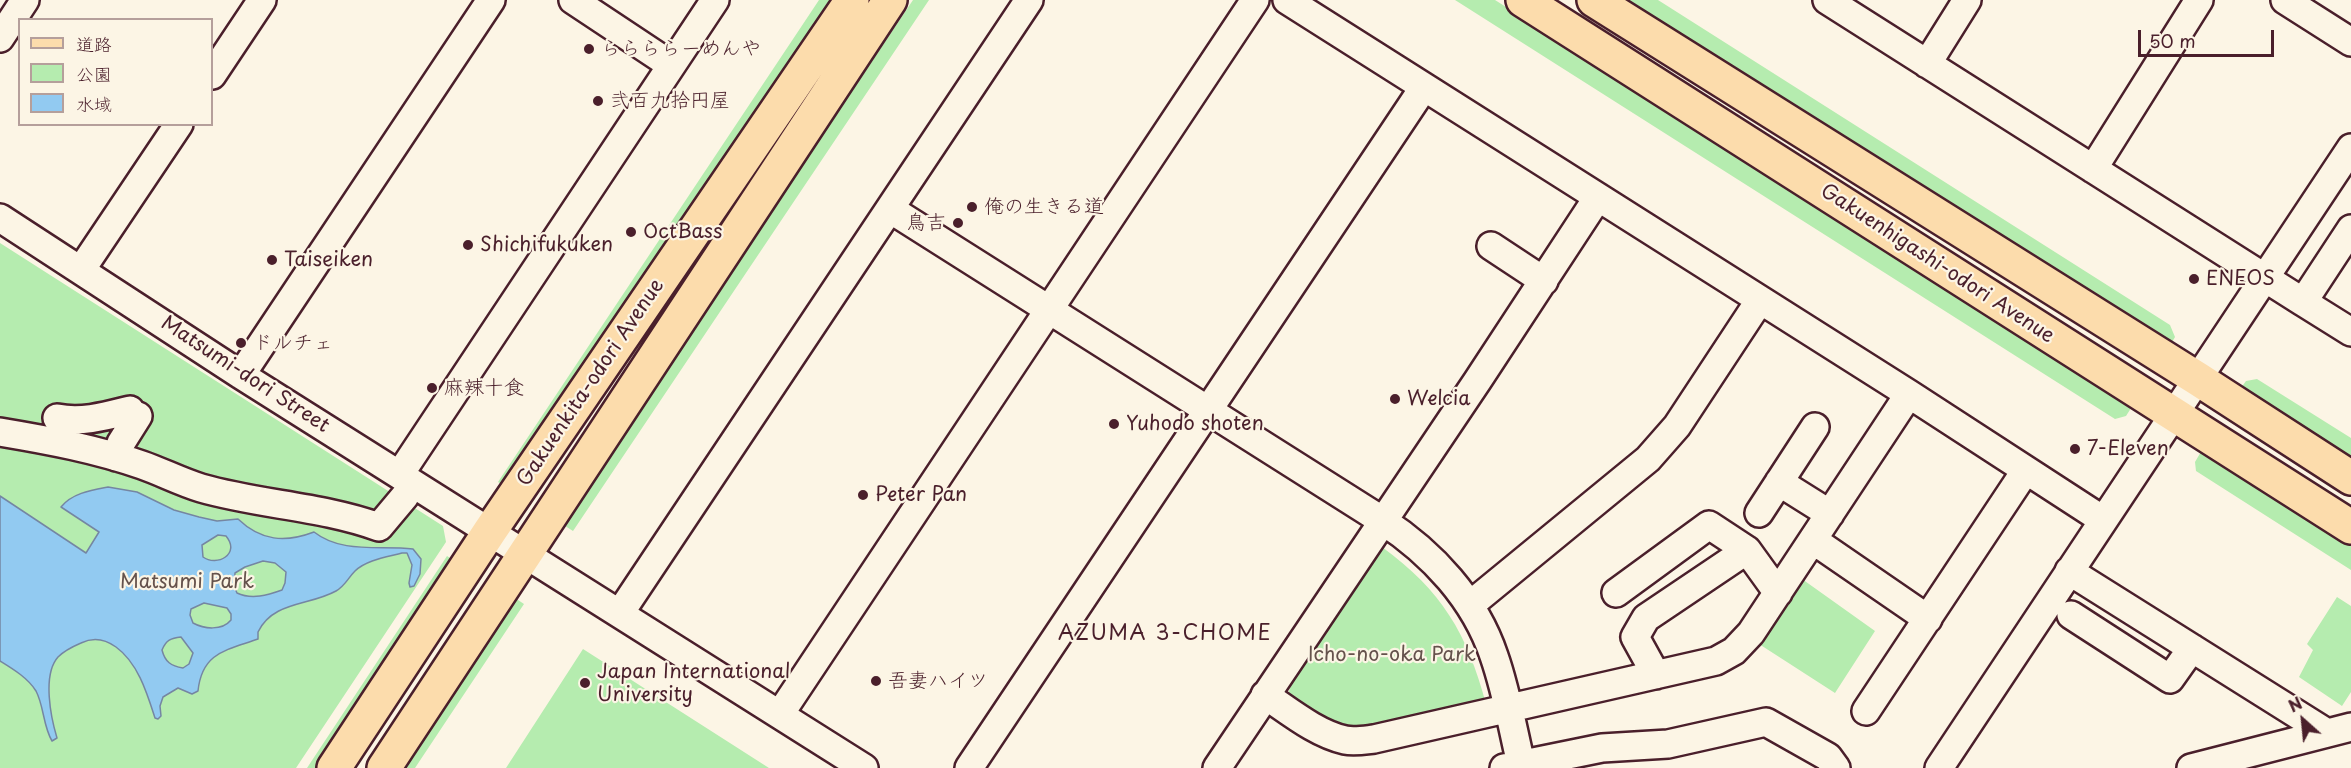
<!DOCTYPE html>
<html>
<head>
<meta charset="utf-8">
<style>
  body { margin:0 }
  #map { position:relative; width:2351px; height:768px; overflow:hidden; background:#fcf5e5; font-family:"Playpen Sans","Klee One",sans-serif }
  canvas { display:block }
  .legend { position:absolute; left:18px; top:18px; width:195px; height:108px; box-sizing:border-box; background:#fcf5e5; border:2px solid #b59f9b; margin:0; padding:8px 10px; list-style:none; font-size:18px; color:#4a1f2b }
  .legend li { display:flex; align-items:center; gap:12px; height:30px }
  .legend b { width:30px; border:2px solid #b59f9b }
  .north { position:absolute; left:2273px; top:690px; width:60px; height:60px; -webkit-text-stroke:4px #fcf5e5; paint-order:stroke; rotate:333deg; font-size:16px; font-weight:700; line-height:24px; text-align:center; color:#4a1f2b }
  .north::after { content:''; display:block; margin:auto; width:21px; height:27px; background:#4a1f2b; clip-path:polygon(50% 0,100% 100%,50% 72%,0 100%) }
  .scale { position:absolute; left:2138px; top:30px; width:136px; height:27px; box-sizing:border-box; border:3px solid #4a1f2b; border-top:0; padding-left:8px; font-size:18px; line-height:21px; white-space:nowrap; color:#4a1f2b; -webkit-text-stroke:4px #fcf5e5; paint-order:stroke }
</style>
</head>
<body>
<div id="map">
<canvas width="2351" height="768"></canvas>
<ul class="legend">
<li><b style="height:8px;background:#fcdcac"></b>道路</li>
<li><b style="height:16px;background:#b5ecaf"></b>公園</li>
<li><b style="height:16px;background:#92caf1"></b>水域</li>
</ul>
<div class="north">N</div>
<div class="scale">50 m</div>
</div>
<script>
const ctx = document.querySelector('canvas').getContext('2d');
ctx.lineJoin = 'round';
function fillPath(path, color) { ctx.fillStyle = color; ctx.fill(path, 'evenodd'); }
function stroke(path, color, width, dash) { ctx.strokeStyle = color; ctx.lineWidth = width; ctx.lineCap = dash ? 'butt' : 'round'; ctx.setLineDash(dash || []); ctx.stroke(path); }
function label(font, color, halo, rows, align = 'center') {
  ctx.font = font + ' "Playpen Sans","Klee One",sans-serif'; ctx.lineWidth = 4.5; ctx.setLineDash([]); ctx.textBaseline = 'middle'; ctx.strokeStyle = halo; ctx.fillStyle = color; for (const [text, x, y, turn = 0] of rows) {
    ctx.save(); ctx.translate(x, y); ctx.rotate((+turn || 0) * Math.PI / 180); ctx.textAlign = isNaN(turn) ? turn : align; if (halo) ctx.strokeText(text, 0, 0); ctx.fillText(text, 0, 0); ctx.restore();
  }
}
const green = new Path2D(`
  M819,0H835L509,489L498,482Z
  M913,0H929L573,531L562,524Z
  M1455,0H1495L2133,405L2126,416L2115,419Z
  M1618,0H1658L2170,325L2175,337L2168,349Z
  M0,243L443,526L446,542L296,768H0Z
  M2257,379L2351,438V464L2238,392L2246,381Z
  M2202,450L2351,544V570L2196,471L2195,462Z
  M1382,547C1442,591 1467,633 1486,704L1418,720L1345,730L1287,699L1292,680Z
  M447,556L458,563L323,768H307Z
  M1802,579L1875,631L1835,693L1759,644Z
  M512,596L524,604L415,768H398Z
  M2337,597L2351,606V692L2342,706L2299,677L2313,650L2307,644Z
  M583,649L769,768H506Z`);
const water = new Path2D(`
  M108,487L137,492L174,510L199,517L217,521L238,519C261,541 285,543 314,532C342,554 380,545 413,549L421,559L420,574L414,586L410,587L409,583L412,565L407,553H402C387,557 366,560 355,571C348,578 345,586 336,591C309,606 273,601 258,632V639C227,650 202,652 198,691L192,694L178,688L163,697L160,706L161,716L158,719L155,718C147,693 138,663 116,647C105,639 93,637 81,643C74,646 64,651 58,657C42,675 51,718 57,738L52,741C43,726 44,706 36,691C28,678 13,669 0,661V496L86,553L99,532L61,507C72,493 92,490 108,487ZM218,535L226,536C241,554 217,567 203,557L202,545ZM263,561L275,563L286,572L285,583L282,590C268,595 252,600 237,593L234,586L235,573L245,567ZM204,603L227,608L231,614V620C222,631 204,629 193,623L190,615L191,609ZM181,637L193,653L189,664L183,668C171,666 165,662 162,650C166,640 171,638 181,637Z`);
const minor = new Path2D(`
  M573,0L671,65
  M1287,0L1909,394L2103,520
  M1827,0L2303,302L2351,229
  M2285,0L2351,42
  M0,38L25,0
  M1927,64L1967,0
  M212,75L262,0
  M2093,169L2199,0
  M890,209L1383,521C1432,553 1475,599 1494,656C1507,693 1513,731 1522,768
  M0,218L241,375L864,768
  M1491,246L1544,281
  M81,270L179,124
  M2303,302L2351,332
  M241,375L491,0
  M57,418C82,423 106,416 130,410
  M0,432C48,440 96,449 142,465C162,472 181,482 201,488C260,505 321,506 379,527L405,496
  M116,457L121,443L138,416
  M400,474L715,0
  M1779,482L1830,514
  M1759,513L1815,427
  M1813,540L1928,619
  M2069,571L2327,733
  M1616,593L1709,525L1747,550
  M1470,605L1648,459L1677,426L1760,300
  M620,613L1029,0
  M2071,615L2170,679L2192,648
  M1656,675L1635,637L1646,618L1747,550L1778,593
  M1265,695C1289,711 1317,734 1345,740C1354,742 1365,740 1374,739L1716,661L1734,651L1751,633L1909,394
  M1866,711L2026,470
  M780,714L1255,0
  M969,768L1424,87
  M1217,768L1478,380L1598,197
  M1504,768L1602,748L1668,744L1766,722L1828,757L1836,768
  M1939,768L2351,148
  M2191,768L2351,727`);
const major = new Path2D(`
  M1523,0L2351,527
  M1594,0L2198,379L2351,478
  M334,768L490,531L852,0
  M384,768L890,0`);
const markers = [
  [589,49,6,"#4a1f2b"],
  [598,101,6,"#4a1f2b"],
  [972,207,6,"#4a1f2b"],
  [958,223,6,"#4a1f2b"],
  [631,232,6,"#4a1f2b"],
  [468,245,6,"#4a1f2b"],
  [272,260,6,"#4a1f2b"],
  [2194,279,6,"#4a1f2b"],
  [241,343,6,"#4a1f2b"],
  [432,388,6,"#4a1f2b"],
  [1395,399,6,"#4a1f2b"],
  [1114,424,6,"#4a1f2b"],
  [2075,449,6,"#4a1f2b"],
  [863,495,6,"#4a1f2b"],
  [876,681,6,"#4a1f2b"],
  [585,683,6,"#4a1f2b"]
];
const poiNames = [
  ["ららららーめんや",601,49],
  ["弐百九拾円屋",610,101],
  ["俺の生きる道",984,207],
  ["鳥吉",946,223,"right"],
  ["OctBass",643,232],
  ["Shichifukuken",480,245],
  ["Taiseiken",284,260],
  ["ENEOS",2206,279],
  ["ドルチェ",253,343],
  ["麻辣十食",444,388],
  ["Welcia",1407,399],
  ["Yuhodo shoten",1126,424],
  ["7-Eleven",2087,449],
  ["Peter Pan",875,495],
  ["Japan International",597,672],
  ["University",597,695],
  ["吾妻ハイツ",888,681]
];
const streetNames = [
  ["Gakuenhigashi-odori Avenue",1937,264,33],
  ["Matsumi-dori Street",245,375,33],
  ["Gakuenkita-odori Avenue",591,383,-56]
];
const parkNames = [
  ["Matsumi Park",187,582],
  ["Icho-no-oka Park",1392,655]
];
const neighbourhoodNames = [
  ["AZUMA 3-CHOME",1165,634]
];
fillPath(green, '#b5ecaf');
fillPath(water, '#92caf1');
stroke(water, '#7586a2', 1.5);
stroke(minor, '#4a1f2b', 32);
stroke(major, '#4a1f2b', 38);
stroke(minor, '#fcf5e5', 27);
stroke(major, '#fcdcac', 33);
for (const [x, y, r, color] of markers) { const dot = new Path2D(); dot.arc(x, y, r, 0, 2 * Math.PI); ctx.fillStyle = color; ctx.fill(dot); stroke(dot, '#fcf5e5', 2); }
label('20px', '#4a1f2b', '#fcf5e5', poiNames, 'left');
label('20px', '#4a1f2b', '#fcf5e5', streetNames);
label('20px', '#65524c', '#fcf5e5', parkNames);
ctx.letterSpacing = '1.5px';
label('21px', '#4a1f2b', '#fcf5e5', neighbourhoodNames);
ctx.letterSpacing = '0px';
</script>
</body>
</html>
